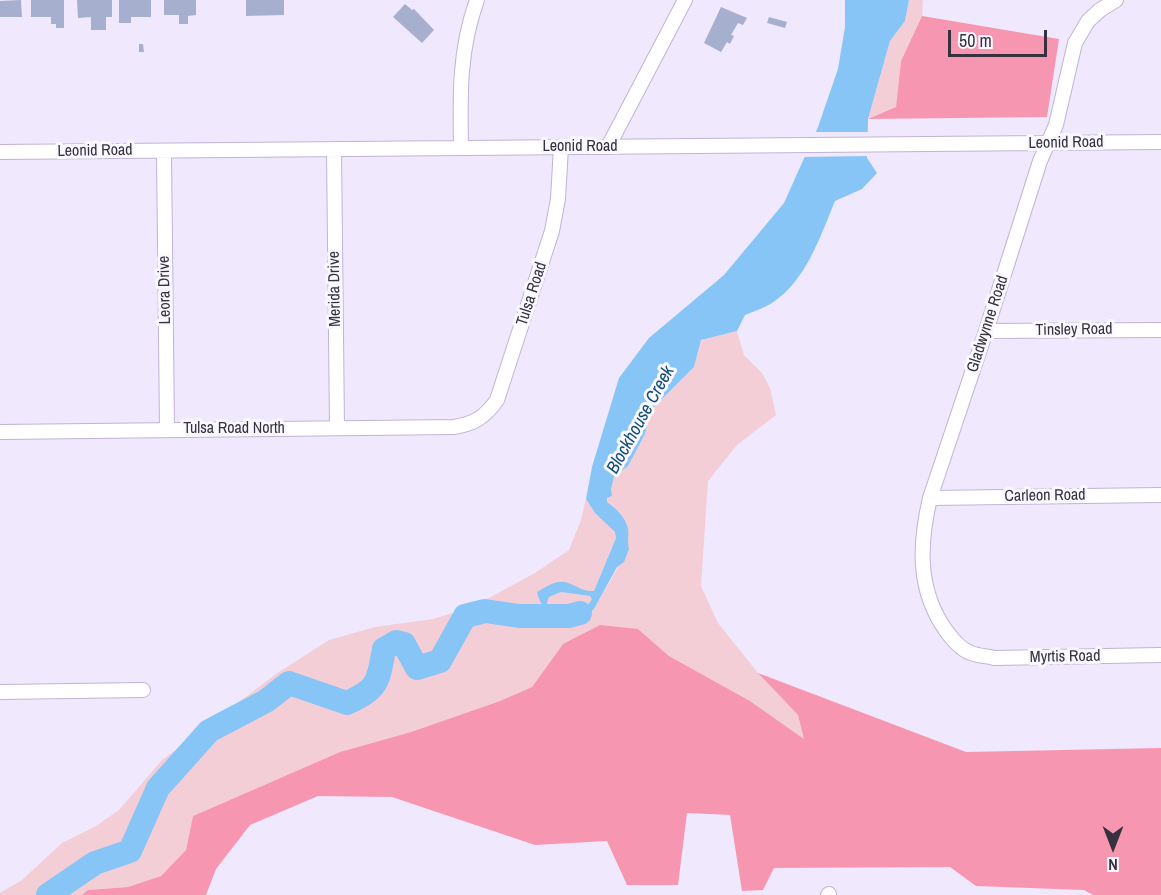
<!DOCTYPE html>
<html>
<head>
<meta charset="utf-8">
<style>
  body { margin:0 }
  #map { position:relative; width:1161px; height:895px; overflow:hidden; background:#f0e8fc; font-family:"Archivo Narrow",sans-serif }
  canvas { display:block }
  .north { position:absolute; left:1083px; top:817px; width:60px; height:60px; -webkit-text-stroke:4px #faf8ff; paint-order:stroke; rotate:180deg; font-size:16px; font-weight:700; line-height:24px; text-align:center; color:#36313e }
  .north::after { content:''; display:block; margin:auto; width:21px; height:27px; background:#36313e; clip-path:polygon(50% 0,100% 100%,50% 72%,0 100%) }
  .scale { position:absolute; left:948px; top:30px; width:99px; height:27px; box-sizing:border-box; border:3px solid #36313e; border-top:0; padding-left:8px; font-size:18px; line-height:21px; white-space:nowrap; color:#36313e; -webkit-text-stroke:4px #faf8ff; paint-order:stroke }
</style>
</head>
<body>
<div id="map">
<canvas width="1161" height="895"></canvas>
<div class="north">N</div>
<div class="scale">50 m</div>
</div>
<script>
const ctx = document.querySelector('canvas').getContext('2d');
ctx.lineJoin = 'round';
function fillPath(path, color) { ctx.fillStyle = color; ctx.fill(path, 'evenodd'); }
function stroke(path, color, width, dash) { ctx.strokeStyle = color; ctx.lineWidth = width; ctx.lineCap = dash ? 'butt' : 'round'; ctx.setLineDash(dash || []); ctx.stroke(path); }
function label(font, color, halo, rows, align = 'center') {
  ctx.font = font + ' "Archivo Narrow",sans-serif'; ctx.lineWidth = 6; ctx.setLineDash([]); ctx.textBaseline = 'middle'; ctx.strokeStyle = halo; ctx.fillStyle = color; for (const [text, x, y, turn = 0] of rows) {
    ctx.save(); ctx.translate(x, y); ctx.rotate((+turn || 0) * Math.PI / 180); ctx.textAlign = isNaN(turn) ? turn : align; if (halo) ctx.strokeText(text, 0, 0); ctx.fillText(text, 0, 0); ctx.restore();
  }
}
const green = new Path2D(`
  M909,0H923L922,16L901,61L896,107L868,119L890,41L905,21Z
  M737,331L744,355L762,373L770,388L776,415L737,445L708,481L701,586L718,623L758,673L798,715L805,740L750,701L669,656L638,629L563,644L532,687L500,701L411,732L340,752L193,816L186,850L161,876L128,887L89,890L82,895H0V893L22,880L62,843L96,826L119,810L162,760L276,674L329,640L375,627L433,619L472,607L535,573L569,550L581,520L586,499L595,513L616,532V538L594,591L586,592L564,582L539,599L548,611L550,618L594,609C605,588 629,556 628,532C627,520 616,508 607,502L614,477L628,466L645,434L651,410L694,367L701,340Z
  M561,592L591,596L592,599L588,605L583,607L577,603L575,610L571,612L553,610L547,603L549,597Z`);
const forest = new Path2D(`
  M922,16L1059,39L1047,117L868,119L896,107L901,61Z
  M600,625L638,629L669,656L750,701L804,739L798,715L758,673L966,752L1161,748V895H1093L1084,890L976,886L950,867L774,868L763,890L742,891L730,815L687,813L678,885H627L607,841L535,845L392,797L318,796L250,825L216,869L206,895H82L88,890L128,887L161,876L186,850L193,816L340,752L411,732L500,701L532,687L563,644Z`);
const water = new Path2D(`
  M845,0H909L905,21L890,41L868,119L867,158L877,173L862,189L835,201C820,237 806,281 772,303C764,308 754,311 745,315L737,331L701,340L694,367L651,410L645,434L628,466L614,477L611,489L612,496L607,498V502C616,508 626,518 628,529C629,536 627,542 629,549L624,562L617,567L594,609L586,616L558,625C549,617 539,603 537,592C545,587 556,580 565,582C576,585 582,592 594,591L616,538L615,532L595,513L586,499L592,467L619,378L649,338L724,275L784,203L818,127L838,69L845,27ZM561,592L590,596L592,599L588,605L583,607L577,603H573L575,610L571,612L565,611L562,608L553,610L547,603L549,597Z`);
const pier = new Path2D(`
  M813,132H870V156L802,157Z`);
const river = new Path2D(`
  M48,895L95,863L130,851L158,788L209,731L266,701L289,683L347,703C379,688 378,682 384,649L396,642L404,644L417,668L440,661L465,616L485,611L519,616H569L580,613`);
const building = new Path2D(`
  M21,0L22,17H0V1Z
  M31,0H64V28H56V24H51V17H31Z
  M77,0H112V17H106V30H91V17L78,18Z
  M119,0H151V17H131V23H119Z
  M164,0H196V15L188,16V24H179V15H164Z
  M246,0H284V15L246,16Z
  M405,4L412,10L414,9L434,30L422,43L393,17Z
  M721,7L747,18L743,25L738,23L731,35L734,36L730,44L727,42L721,52L704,43Z
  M769,17L787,22L785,28L767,23Z
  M139,44H143L144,52H139Z`);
const minor = new Path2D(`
  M1116,0L1100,10L1088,21L1075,43L1056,125L1040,161L986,331L930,498C919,545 917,591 947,632C953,640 961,650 971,653C978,656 987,656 994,658L1161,655
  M608,147L685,0
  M461,148C460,95 459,50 477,0
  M334,149L337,428
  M164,151L167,430
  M0,152L1161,142
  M986,331L1161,330
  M0,432L454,427C474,424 485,417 497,400L552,231L558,199L561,147
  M930,498L1161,495
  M0,692L143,690
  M828,895L829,894`);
const streetNames = [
  ["Leonid Road",1066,143,-1],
  ["Leonid Road",580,147],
  ["Leonid Road",95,151,-1],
  ["Merida Drive",335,289,-91],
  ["Leora Drive",165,290,-91],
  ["Tulsa Road",532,294,-72],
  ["Gladwynne Road",988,324,-72],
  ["Tinsley Road",1074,330,-1],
  ["Tulsa Road North",234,429],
  ["Carleon Road",1045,496,-1],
  ["Myrtis Road",1065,657,-1]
];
const waterNames = [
  ["Blockhouse Creek",641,420,-61]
];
fillPath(green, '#f4ced6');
fillPath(forest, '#f796b0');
fillPath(water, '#87c5f7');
fillPath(pier, '#f0e8fc');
stroke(river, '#87c5f7', 24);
fillPath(building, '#a7afcf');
stroke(minor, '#c1b4d4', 16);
stroke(minor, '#fff', 14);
label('16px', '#36313e', '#faf8ff', streetNames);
label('italic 18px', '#114d75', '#faf8ff', waterNames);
</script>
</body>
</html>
